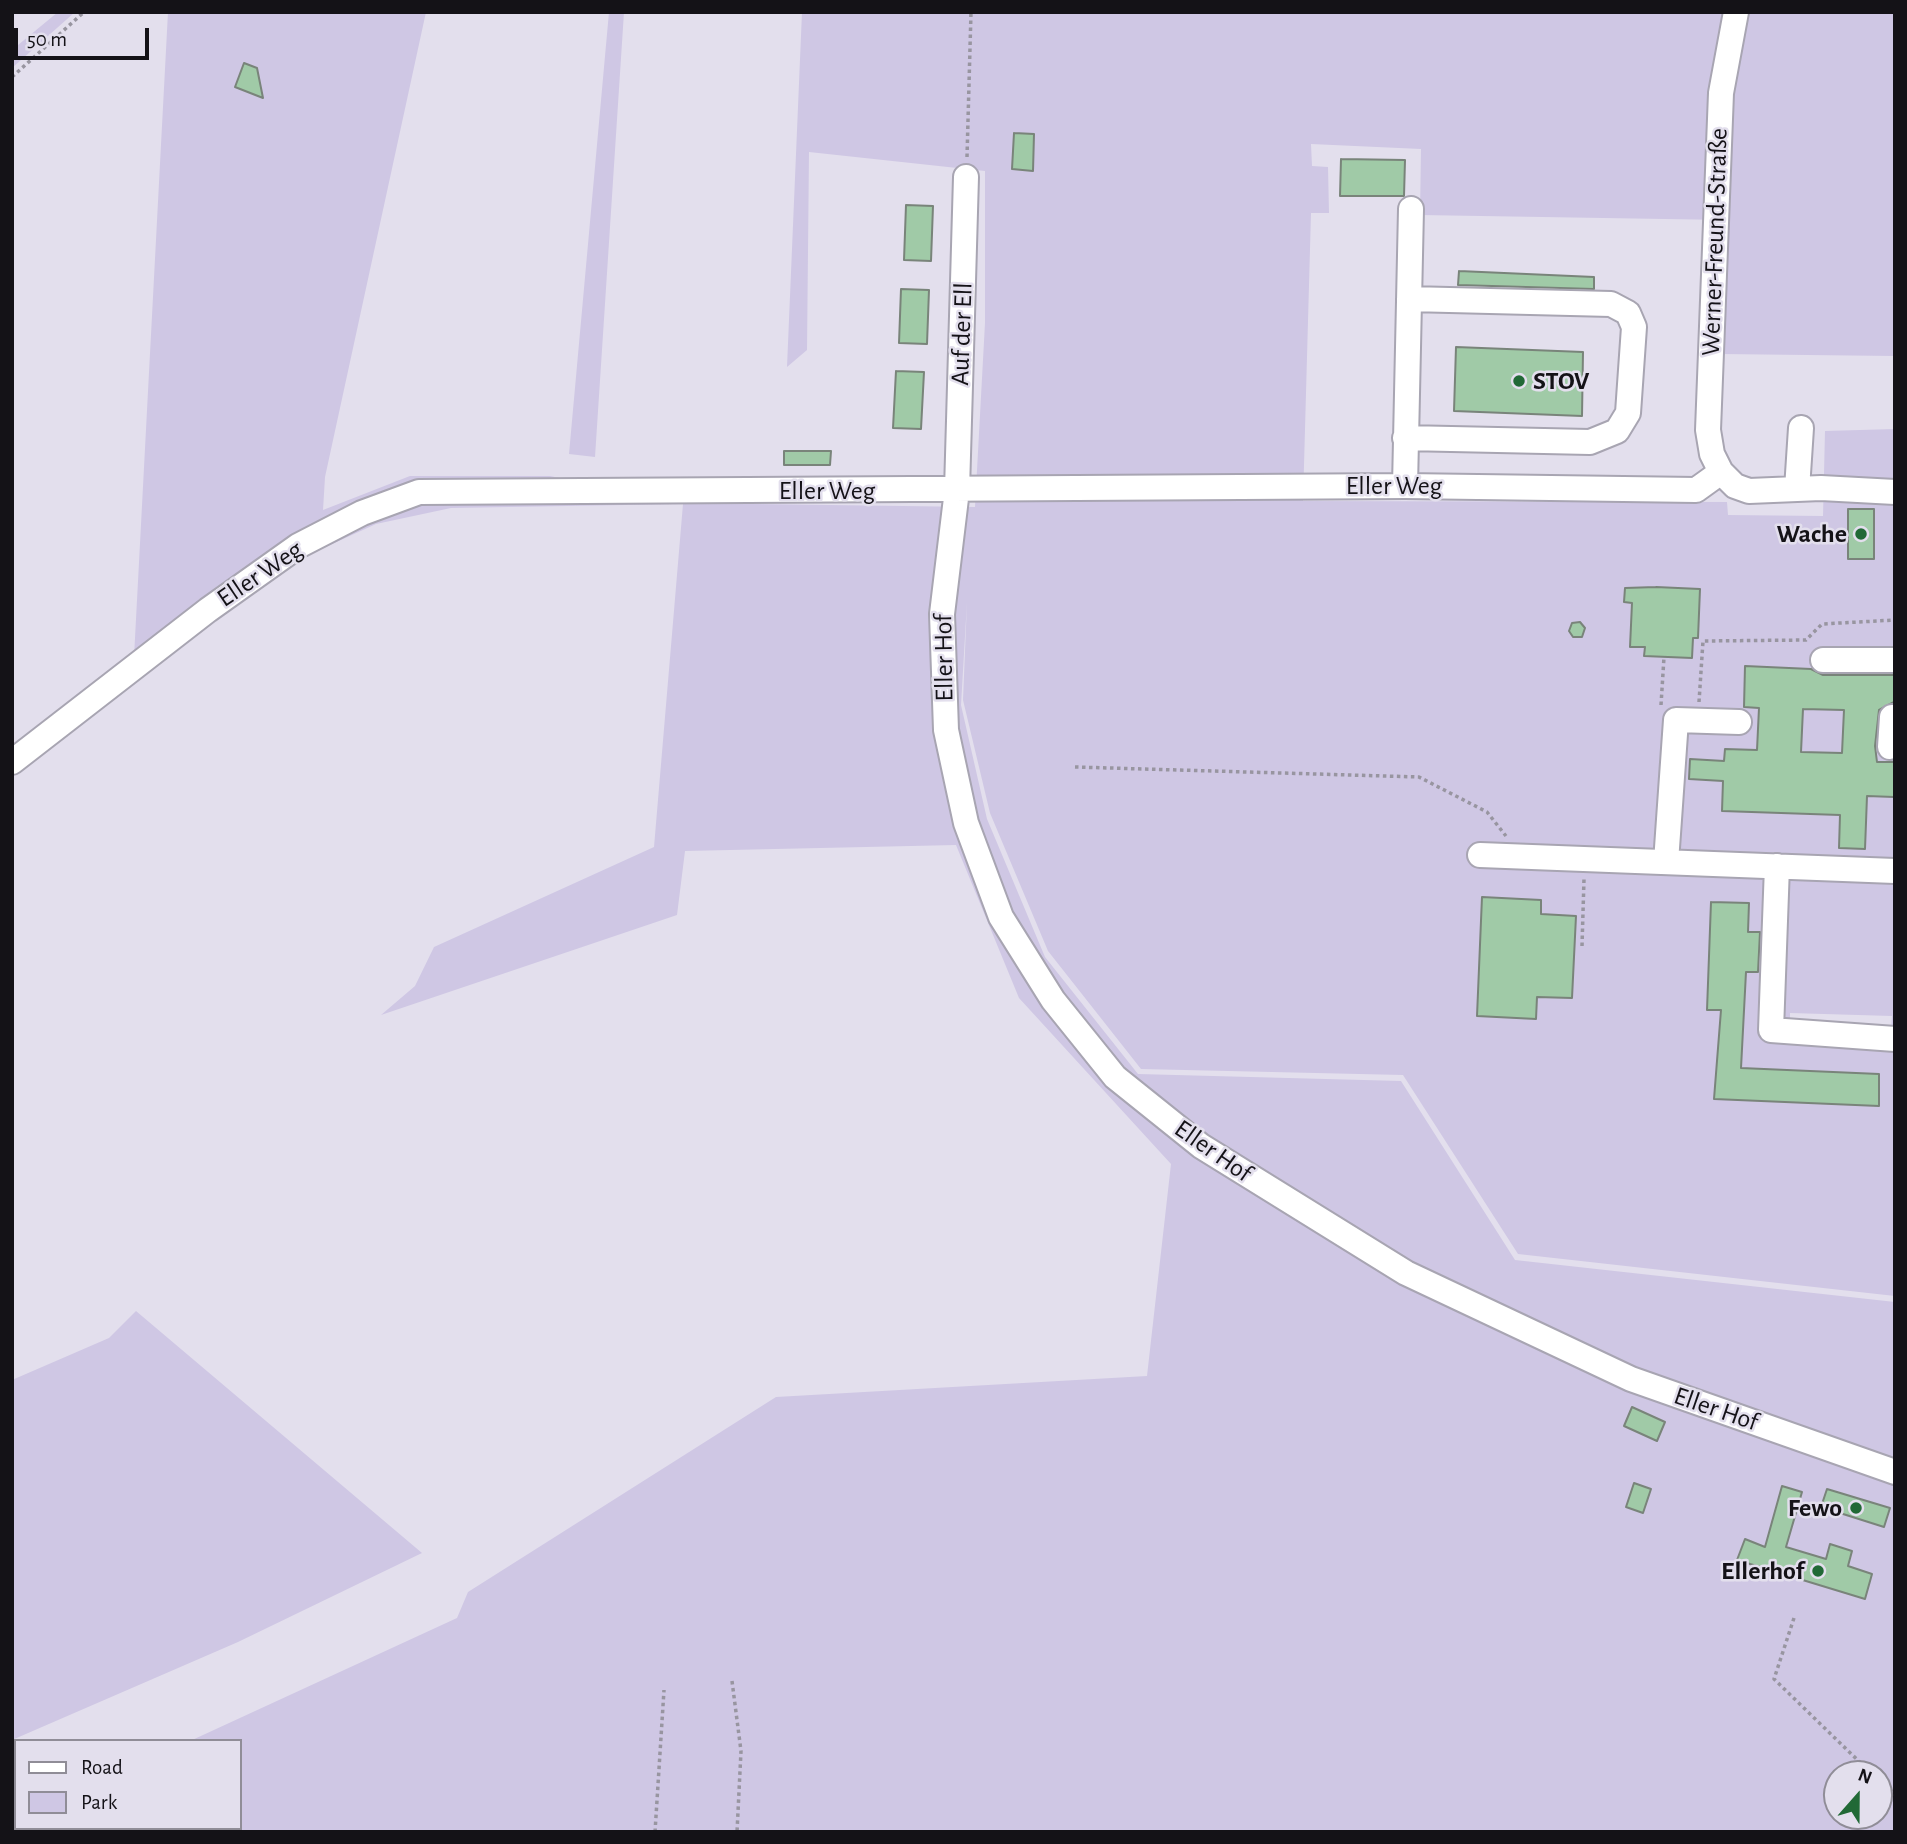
<!DOCTYPE html>
<html>
<head>
<meta charset="utf-8">
<style>
  body { margin:0 }
  #map { position:relative; width:1907px; height:1844px; overflow:hidden; background:#e3dfed; font-family:"Alegreya Sans",sans-serif }
  canvas { display:block }
  .frame { position:absolute; inset:0; border:14px solid #141217; pointer-events:none }
  .legend { position:absolute; left:14px; top:1739px; width:228px; height:91px; box-sizing:border-box; background:#e3dfed; border:2px solid #908d97; margin:0; padding:9px 12px; list-style:none; font-size:21px; color:#141217 }
  .legend li { display:flex; align-items:center; gap:14px; height:35px }
  .legend b { width:35px; border:2px solid #908d97 }
  .north { position:absolute; left:1823px; top:1760px; width:70px; height:70px; box-sizing:border-box; background:#e3dfed; border:2px solid #908d97; border-radius:50%; rotate:21deg; font-size:19px; font-weight:700; line-height:28px; text-align:center; color:#141217 }
  .north::after { content:''; display:block; margin:auto; width:24px; height:32px; background:#216936; clip-path:polygon(50% 0,100% 100%,50% 72%,0 100%) }
  .scale { position:absolute; left:14px; top:28px; width:135px; height:32px; box-sizing:border-box; border:4px solid #141217; border-top:0; padding-left:9px; font-size:21px; line-height:24px; white-space:nowrap; color:#141217; -webkit-text-stroke:5px #e3dfed; paint-order:stroke }
</style>
</head>
<body>
<div id="map">
<canvas width="1907" height="1844"></canvas>
<div class="frame"></div>
<ul class="legend">
<li><b style="height:9px;background:#fff"></b>Road</li>
<li><b style="height:19px;background:#cfc7e4"></b>Park</li>
</ul>
<div class="north">N</div>
<div class="scale">50 m</div>
</div>
<script>
const ctx = document.querySelector('canvas').getContext('2d');
ctx.lineJoin = 'round';
function paint(path, color) { ctx.fillStyle = color; ctx.fill(path, 'evenodd'); }
const toPath = rows => new Path2D(rows.map(r => 'M' + r).join(''));
function trace(path, color, width, dash) { ctx.strokeStyle = color; ctx.lineWidth = width; ctx.lineCap = dash ? 'butt' : 'round'; ctx.setLineDash(dash || []); ctx.stroke(path); }
function drawText(font, color, halo, rows, align = 'center') {
  ctx.font = font + ' "Alegreya Sans",sans-serif'; ctx.lineWidth = 5; ctx.setLineDash([]); ctx.textBaseline = 'middle'; ctx.strokeStyle = halo; ctx.fillStyle = color; for (const [text, x, y, turn = 0] of rows) {
    ctx.save(); ctx.translate(x, y); ctx.rotate((+turn || 0) * Math.PI / 180); ctx.textAlign = isNaN(turn) ? turn : align; if (halo) ctx.strokeText(text, 0, 0); ctx.fillText(text, 0, 0); ctx.restore();
  }
}
const green = toPath([
  [58,12,75,12,12,68,12,50],
  [168,12,426,12,325,477,323,510,410,476,550,476,683,503,975,507,985,323,985,171,809,152,807,350,787,367,802,12,1895,12,1895,356,1720,354,1726,220,1420,215,1421,149,1311,144,1312,166,1328,167,1329,213,1311,213,1303,501,1727,502,1728,515,1823,516,1825,431,1895,429,1895,1296,1518,1254,1403,1075,1141,1069,1048,951,990,813,963,700,967,602,961,705,987,819,1045,957,1138,1074,1401,1081,1515,1260,1895,1302,1895,1832,12,1832,12,1822,16,1821,16,1828,240,1828,240,1741,190,1741,457,1618,468,1592,776,1397,1147,1376,1171,1164,1019,998,956,845,685,851,677,915,381,1015,415,986,434,947,654,847,683,504,451,508,376,524,297,560,133,676],
  [1790,1013,1892,1016,1891,1031,1790,1020],
  [1837,1774,1879,1774,1879,1816,1837,1816],
  [609,12,624,12,595,457,569,454],
  [136,1311,422,1553,238,1642,12,1740,12,1380,109,1338]
]);
const building = toPath([
  [244,63,257,68,263,98,235,87,244,63],
  [1014,133,1034,134,1033,171,1012,169,1014,133],
  [1341,159,1405,160,1404,196,1340,196,1341,159],
  [906,205,933,206,931,261,904,260,906,205],
  [1459,271,1594,277,1594,289,1458,285,1459,271],
  [901,289,929,290,927,344,899,343,901,289],
  [1456,347,1583,352,1582,416,1454,411,1456,347],
  [896,371,924,372,921,429,893,428,896,371],
  [784,451,831,451,830,465,784,465,784,451],
  [1848,509,1874,509,1874,559,1848,559,1848,509],
  [1656,587,1700,589,1698,638,1693,638,1692,658,1644,656,1645,647,1630,647,1632,603,1624,602,1625,588,1656,587],
  [1580,622,1585,628,1582,637,1573,637,1569,631,1572,623,1580,622],
  [1745,666,1811,669,1823,675,1895,675,1894,702,1879,710,1875,746,1877,762,1895,762,1894,797,1867,796,1865,849,1839,848,1840,815,1722,811,1723,781,1689,779,1690,759,1724,761,1725,749,1757,750,1759,708,1744,707,1745,666],
  [1803,709,1844,710,1842,753,1801,752,1803,709],
  [1482,897,1541,900,1541,914,1576,916,1572,998,1537,997,1536,1019,1477,1016,1482,897],
  [1711,902,1749,903,1748,932,1760,932,1758,972,1746,972,1741,1068,1879,1074,1879,1106,1714,1099,1721,1010,1707,1010,1711,902],
  [1632,1407,1665,1422,1657,1441,1624,1426,1632,1407],
  [1634,1483,1651,1489,1643,1513,1626,1507,1634,1483],
  [1782,1486,1802,1492,1786,1547,1826,1559,1830,1544,1852,1551,1848,1566,1872,1574,1865,1599,1737,1560,1745,1539,1765,1547,1782,1486],
  [1827,1489,1890,1508,1884,1527,1821,1507,1827,1489]
]);
const path = toPath([
  [681,12,703,12],
  [12,77,84,12],
  [967,157,971,12],
  [1699,702,1703,641,1806,640,1822,624,1895,620],
  [1661,705,1664,657],
  [1075,767,1419,777,1487,812,1506,836],
  [1582,946,1584,879],
  [1794,1618,1774,1679,1872,1774],
  [732,1681,741,1751,737,1832],
  [1879,1780,1895,1794],
  [655,1832,664,1690]
]);
const minor = toPath([
  [1736,12,1721,93,1708,430,1712,454,1721,472,1735,486,1749,491,1821,488,1895,492],
  [966,177,957,490,942,614,946,730,966,823,1001,917,1053,1000,1115,1077,1201,1146,1406,1273,1631,1379,1895,1472],
  [1405,438,1590,442,1617,431,1628,413,1634,327,1628,313,1611,304,1409,299],
  [1405,486,1411,209],
  [1797,489,1801,428],
  [1823,660,1895,660],
  [1890,747,1892,717,1895,717],
  [12,762,208,610,298,546,362,513,419,492,1405,486,1696,490,1721,472],
  [1480,855,1895,871],
  [1666,862,1676,720,1739,722],
  [1777,866,1771,1030,1895,1039]
]);
const markers = [
  [1519,381,7,"#216936"],
  [1861,534,7,"#216936"],
  [1856,1508,7,"#216936"],
  [1818,1571,7,"#216936"]
];
const streetNames = [
  ["Werner-Freund-Straße",1715,242,-88],
  ["Auf der Ell",962,334,-88],
  ["Eller Weg",1394,486],
  ["Eller Weg",827,491],
  ["Eller Weg",260,574,-34],
  ["Eller Hof",944,658,-91],
  ["Eller Hof",1213,1151,35],
  ["Eller Hof",1716,1409,19]
];
const poiNames = [
  ["STOV",1533,381,"left"],
  ["Wache",1847,534],
  ["Fewo",1842,1508],
  ["Ellerhof",1804,1571]
];
paint(green, '#cfc7e4');
paint(building, '#a0caa7');
trace(building, '#79847a', 2);
trace(minor, '#a8a5b2', 28);
trace(path, '#9895a0', 3.5, [3.5, 3.5]);
trace(minor, '#fff', 24);
for (const [x, y, r, color] of markers) { const dot = new Path2D(); dot.arc(x, y, r, 0, 2 * Math.PI); ctx.fillStyle = color; ctx.fill(dot); trace(dot, '#e3dfed', 2.5); }
drawText('26px', '#141217', '#e3dfed', streetNames);
drawText('bold 26px', '#141217', '#e3dfed', poiNames, 'right');
</script>
</body>
</html>
